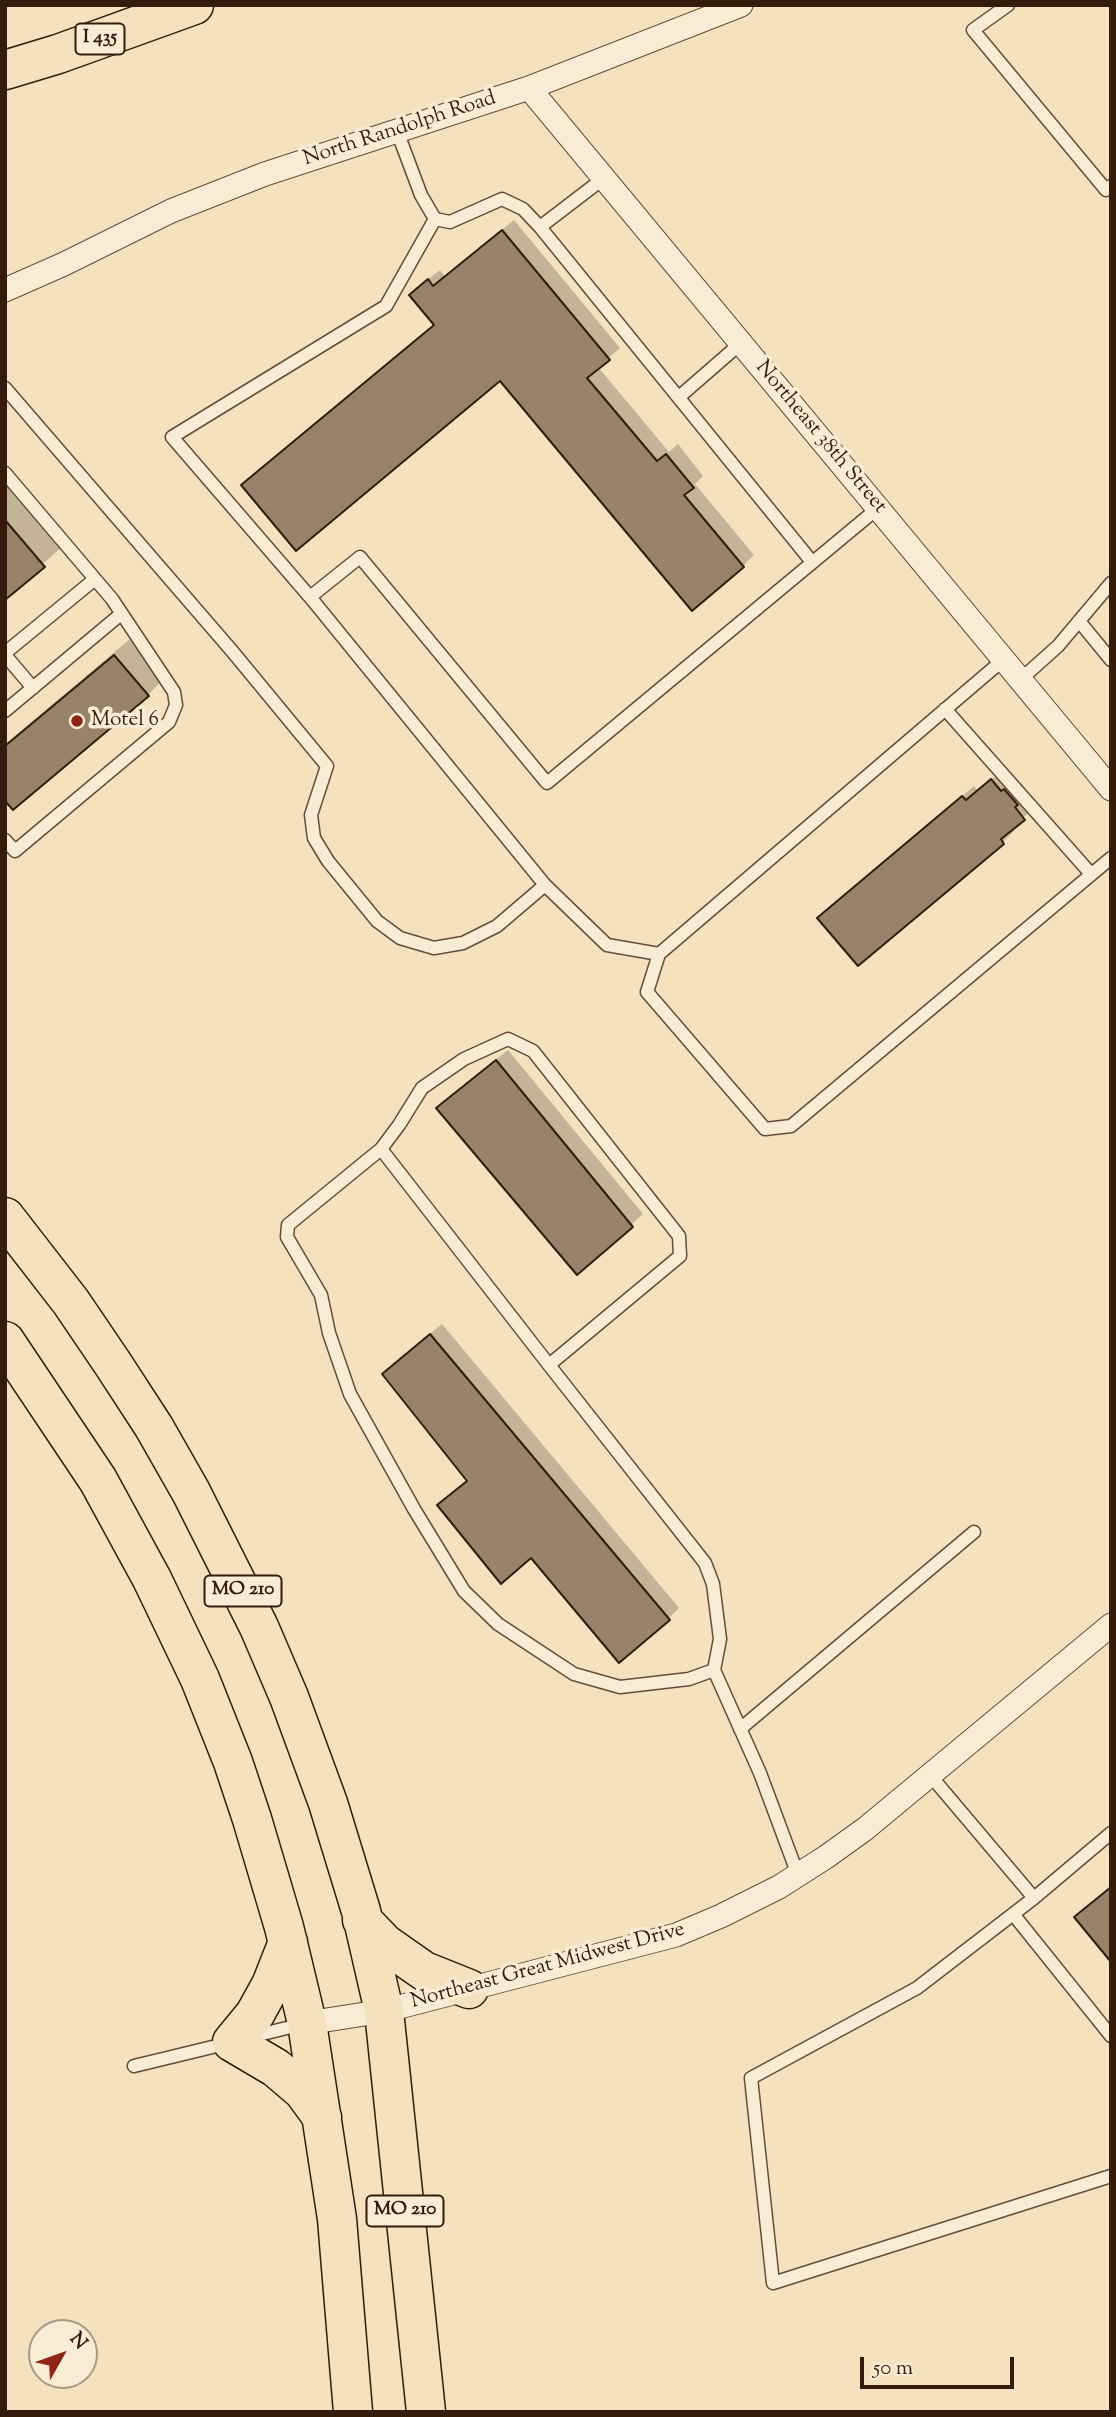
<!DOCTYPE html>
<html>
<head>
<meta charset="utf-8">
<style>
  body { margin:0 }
  #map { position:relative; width:1116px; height:2417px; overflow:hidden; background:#f4e1be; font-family:"Sorts Mill Goudy",serif }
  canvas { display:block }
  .frame { position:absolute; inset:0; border:7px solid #351b0c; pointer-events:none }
  .north { position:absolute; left:28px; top:2319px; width:70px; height:70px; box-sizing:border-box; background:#f8ecd5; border:2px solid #aa9885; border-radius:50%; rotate:50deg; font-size:19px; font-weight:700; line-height:28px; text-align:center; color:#351b0c }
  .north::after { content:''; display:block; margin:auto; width:24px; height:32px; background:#8f2418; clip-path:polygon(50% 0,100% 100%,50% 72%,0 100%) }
  .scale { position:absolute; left:860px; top:2357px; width:154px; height:32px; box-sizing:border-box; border:4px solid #351b0c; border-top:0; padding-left:9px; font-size:21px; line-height:24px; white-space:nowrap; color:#351b0c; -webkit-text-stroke:5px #f8ecd5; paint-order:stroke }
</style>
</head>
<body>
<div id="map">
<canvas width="1116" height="2417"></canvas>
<div class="frame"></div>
<div class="north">N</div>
<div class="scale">50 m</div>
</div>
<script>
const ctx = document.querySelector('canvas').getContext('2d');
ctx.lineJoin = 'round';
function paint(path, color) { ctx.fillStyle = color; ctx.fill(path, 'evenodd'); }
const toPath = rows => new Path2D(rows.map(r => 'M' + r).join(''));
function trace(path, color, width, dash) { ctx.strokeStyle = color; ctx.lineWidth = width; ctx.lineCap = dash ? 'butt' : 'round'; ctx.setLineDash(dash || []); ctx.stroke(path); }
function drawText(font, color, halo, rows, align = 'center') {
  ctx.font = font + ' "Sorts Mill Goudy",serif'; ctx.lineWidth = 7; ctx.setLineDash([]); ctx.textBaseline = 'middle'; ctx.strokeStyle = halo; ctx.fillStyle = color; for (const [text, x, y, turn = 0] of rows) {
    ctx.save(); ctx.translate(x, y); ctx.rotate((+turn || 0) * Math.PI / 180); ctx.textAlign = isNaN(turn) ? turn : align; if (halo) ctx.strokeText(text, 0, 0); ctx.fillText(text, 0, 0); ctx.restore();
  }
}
const shadow = toPath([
  [514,220,620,348,598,367,669,452,678,444,703,476,695,484,754,555,743,566,501,378,243,485,436,324,422,284,440,270,445,277],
  [5,473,65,544,5,598],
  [136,634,169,673,148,695,5,798,5,744],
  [1003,770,1013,781,1016,779,1028,792,1025,795,1035,807,1012,828,1014,831,1003,842,858,964,831,907,974,786,978,791],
  [508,1050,643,1214,577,1273,450,1097],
  [442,1324,679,1608,668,1619,532,1555,450,1494,468,1480,395,1363]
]);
const building = toPath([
  [502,230,610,360,587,378,657,461,666,454,694,488,684,495,744,567,692,611,500,381,296,551,241,485,434,325,409,295,428,279,433,286,502,230],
  [5,520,45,567,5,600,5,520],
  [114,655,149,696,13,810,5,801,5,746,114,655],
  [991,779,1001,791,1004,789,1018,805,1015,807,1025,820,1001,839,1004,844,858,966,817,918,962,796,966,800,991,779],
  [496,1060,633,1227,577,1275,436,1108,496,1060],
  [430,1334,670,1620,619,1663,531,1558,501,1584,437,1505,467,1481,382,1374,430,1334],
  [1111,1887,1111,1962,1074,1917,1111,1887]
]);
const service = toPath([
  [1008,5,973,30,1106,190,1111,186],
  [397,131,421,195,435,219,450,222,502,199,523,209,540,227,812,562],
  [435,219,386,306,172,437,310,597,360,557,547,783,878,508],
  [540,227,604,178],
  [5,388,232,651,327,766,311,815,314,838,328,861,377,921,400,938,434,948,463,943,497,926,545,885,310,597],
  [679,397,741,343],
  [5,473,112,599,174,692,176,705,169,722,15,851,5,840],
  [1079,621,1111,660],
  [5,653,95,579],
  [5,655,33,688],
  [1003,660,659,954,647,992,765,1129,791,1126,1111,858],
  [1020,680,1058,646,1111,583],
  [945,709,1091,874],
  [5,711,121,614],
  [545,885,607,945,659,954],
  [381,1149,288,1225,287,1237,321,1295,329,1333,350,1394,414,1509,464,1591,498,1624,574,1674,620,1687,689,1679,714,1670],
  [549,1365,680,1256,679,1236,533,1051,508,1039,464,1059,422,1088,399,1125,381,1149,549,1365,705,1563,713,1584,720,1639,714,1670,760,1773,798,1875],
  [740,1729,974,1532],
  [930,1775,1034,1898],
  [1111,1833,1034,1898,917,1988,751,2078,773,2283,1111,2176],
  [1013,1914,1111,2036],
  [250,2037,303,2024],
  [134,2066,229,2043]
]);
const minor = toPath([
  [529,88,1111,789],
  [5,290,64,264,171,211,265,174,529,88,741,5],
  [307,2023,384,2011,676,1935,721,1916,779,1887,826,1857,865,1829,1111,1625]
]);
const trunk = toPath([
  [5,1217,71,1302,113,1364,154,1427,191,1492,259,1627,289,1697,328,1803,361,1911,384,2011,426,2412],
  [5,1341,98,1480,152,1579,200,1679,233,1762,252,1819,284,1927,307,2023,337,2219,353,2412],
  [362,1920,384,1943,424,1971,469,1989],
  [288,1942,271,1985,255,2014,232,2042,276,2068,303,2091,322,2117]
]);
const motorway = toPath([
  [5,70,58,54,194,5]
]);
const markers = [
  [77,721,7,"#8f2418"]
];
const shields = [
  [100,39,49],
  [243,1591,77],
  [405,2211,77]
];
const shieldNames = [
  ["I 435",100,39],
  ["MO 210",243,1591],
  ["MO 210",405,2211]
];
const streetNames = [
  ["North Randolph Road",400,130,-18],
  ["Northeast 38th Street",820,438,50],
  ["Northeast Great Midwest Drive",548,1967,-15]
];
const poiNames = [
  ["Motel 6",91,721]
];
paint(shadow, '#0003');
paint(building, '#988269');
trace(building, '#351b0c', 2);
trace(service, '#654c38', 15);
trace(minor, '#654c38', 25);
trace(trunk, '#351b0c', 41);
trace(motorway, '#351b0c', 41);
trace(service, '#f8ecd5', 12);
trace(minor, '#f8ecd5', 23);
trace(trunk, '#f4e1be', 38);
trace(motorway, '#f4e1be', 38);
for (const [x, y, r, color] of markers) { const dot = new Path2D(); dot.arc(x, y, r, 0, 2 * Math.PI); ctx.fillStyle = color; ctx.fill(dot); trace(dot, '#f8ecd5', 2.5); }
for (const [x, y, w] of shields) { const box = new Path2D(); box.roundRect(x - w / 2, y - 15.5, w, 31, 5); ctx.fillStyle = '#f8ecd5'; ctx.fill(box); trace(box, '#351b0c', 2); }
drawText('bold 19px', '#351b0c', null, shieldNames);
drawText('21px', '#351b0c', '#f8ecd5', streetNames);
drawText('21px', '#351b0c', '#f8ecd5', poiNames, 'left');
</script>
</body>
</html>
